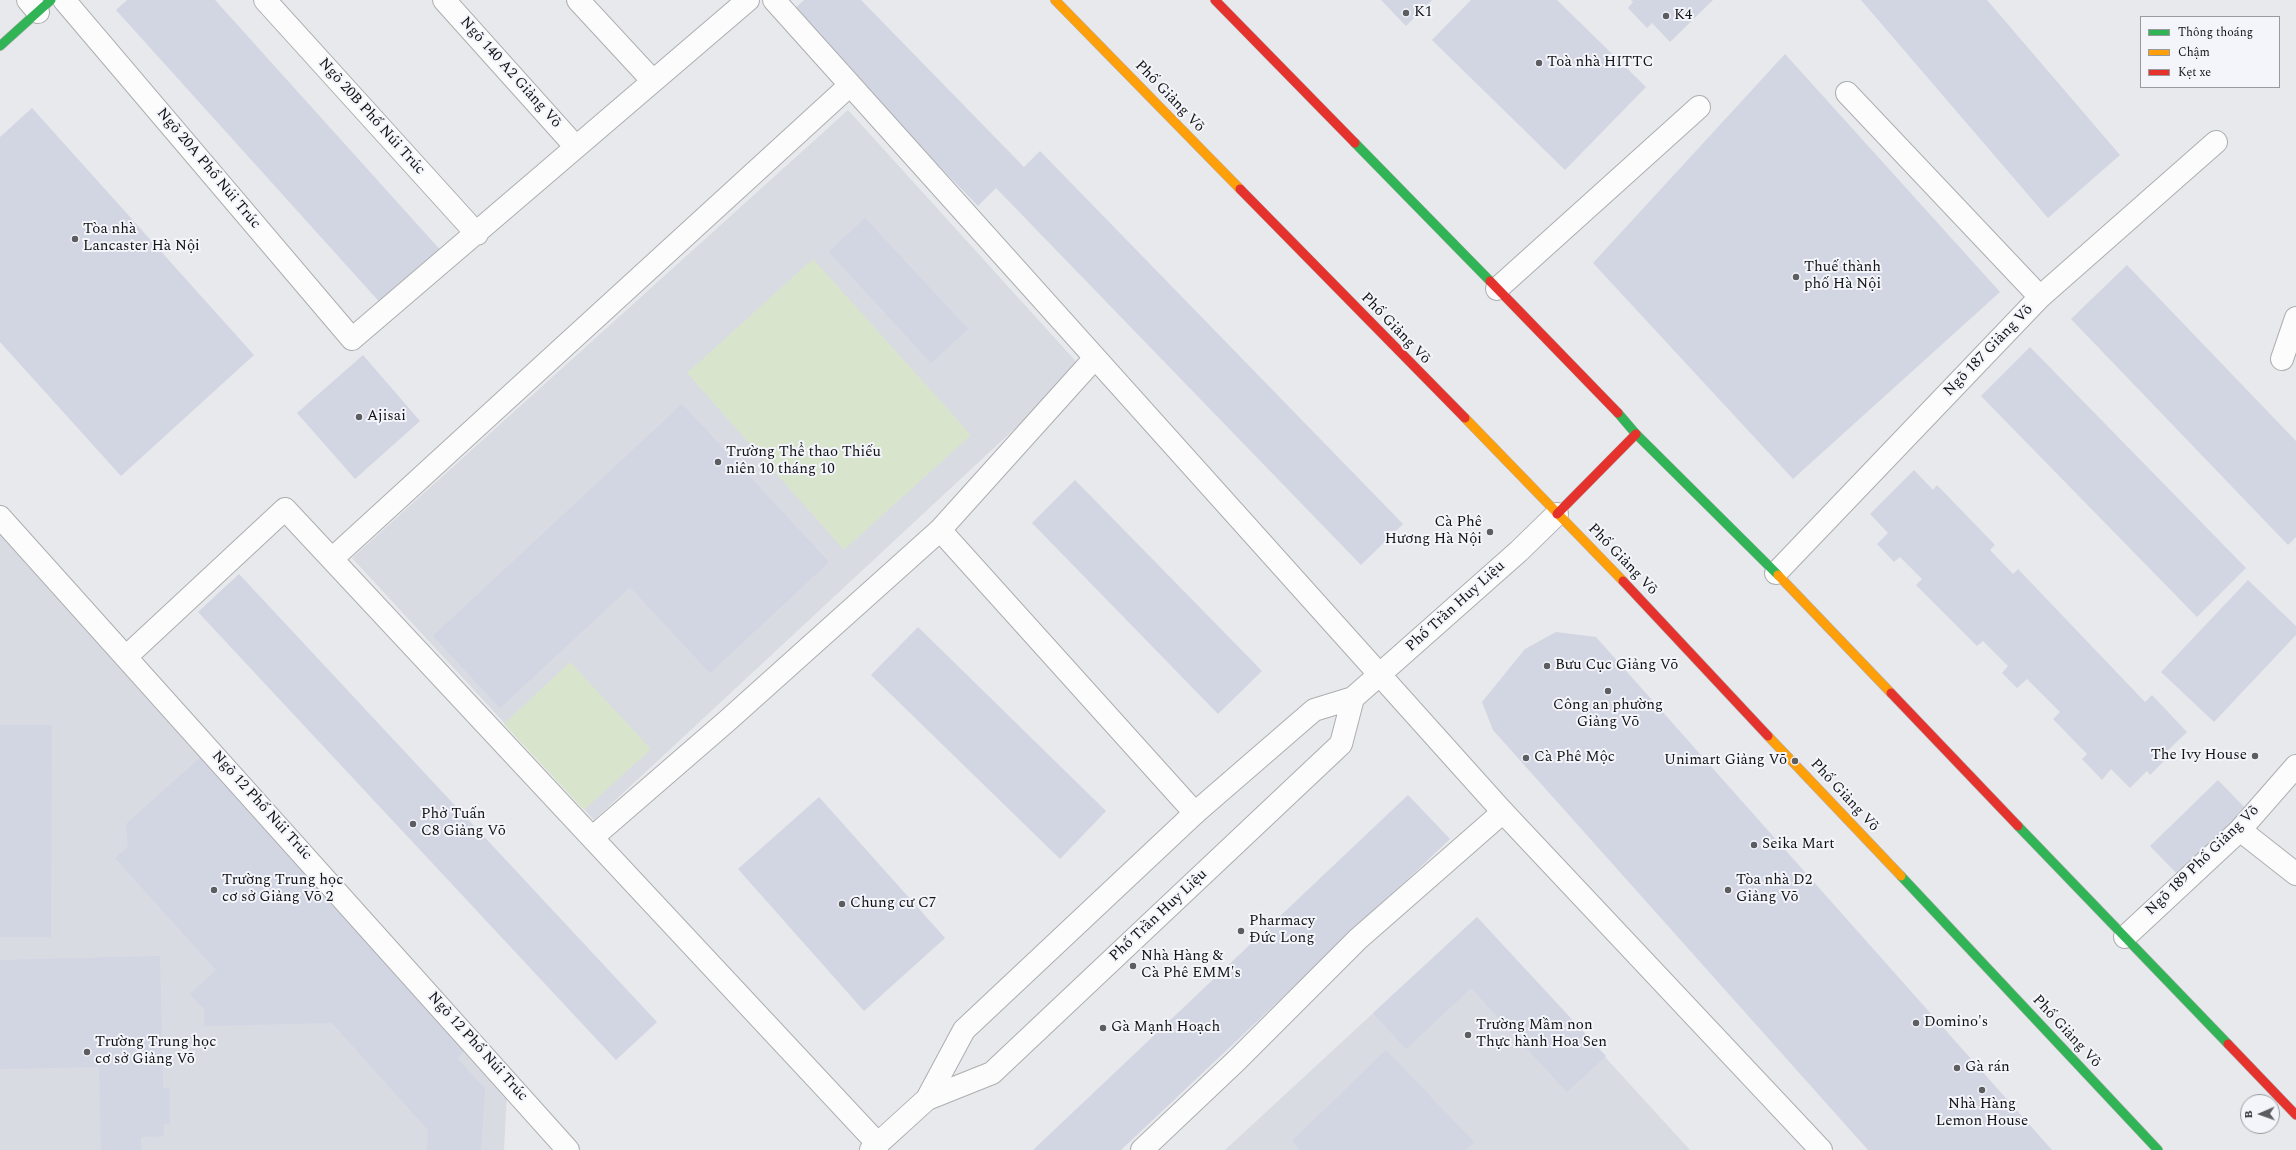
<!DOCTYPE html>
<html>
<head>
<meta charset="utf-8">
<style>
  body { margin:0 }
  #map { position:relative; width:2296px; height:1150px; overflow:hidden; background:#e8e9ec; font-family:Spectral,serif }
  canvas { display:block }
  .legend { position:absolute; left:2140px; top:16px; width:140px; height:72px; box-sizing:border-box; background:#f3f5fb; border:1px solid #999a9f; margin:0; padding:5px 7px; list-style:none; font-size:12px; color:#111214 }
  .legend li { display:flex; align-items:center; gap:8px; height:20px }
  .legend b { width:20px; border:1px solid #999a9f }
  .north { position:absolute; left:2240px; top:1094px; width:40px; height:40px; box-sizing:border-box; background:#f3f5fb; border:1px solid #999a9f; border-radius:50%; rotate:268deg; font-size:11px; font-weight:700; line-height:16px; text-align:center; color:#111214 }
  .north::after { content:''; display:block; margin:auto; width:14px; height:18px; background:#5c5d60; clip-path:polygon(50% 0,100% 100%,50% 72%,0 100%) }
</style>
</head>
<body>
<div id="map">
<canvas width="2296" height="1150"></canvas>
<ul class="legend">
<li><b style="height:5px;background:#30b455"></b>Thông thoáng</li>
<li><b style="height:5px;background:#ff9f0a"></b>Chậm</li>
<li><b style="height:5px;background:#e5322d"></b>Kẹt xe</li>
</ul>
<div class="north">B</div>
</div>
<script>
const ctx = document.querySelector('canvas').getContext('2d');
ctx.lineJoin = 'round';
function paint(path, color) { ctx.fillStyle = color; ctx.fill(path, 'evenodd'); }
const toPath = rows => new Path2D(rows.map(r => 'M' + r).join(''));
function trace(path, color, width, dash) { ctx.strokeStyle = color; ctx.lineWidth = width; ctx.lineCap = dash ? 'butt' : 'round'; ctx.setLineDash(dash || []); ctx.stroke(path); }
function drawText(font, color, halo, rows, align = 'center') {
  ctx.font = font + ' Spectral,serif'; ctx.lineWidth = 4; ctx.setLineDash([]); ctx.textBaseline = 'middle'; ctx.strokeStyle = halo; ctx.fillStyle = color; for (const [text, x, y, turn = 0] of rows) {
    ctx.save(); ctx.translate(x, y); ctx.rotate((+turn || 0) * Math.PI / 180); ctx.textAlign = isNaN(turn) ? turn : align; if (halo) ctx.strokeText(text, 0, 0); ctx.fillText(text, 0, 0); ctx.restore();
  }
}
const built = toPath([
  [848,110,1081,367,594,820,352,558],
  [0,532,508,1075,504,1150,0,1150],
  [1477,917,1690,1150,1225,1150]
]);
const green = toPath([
  [813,259,971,435,844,550,687,373],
  [570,662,651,749,584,810,504,724]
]);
const building = toPath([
  [127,0,215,0,443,253,384,307,116,10],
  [804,0,861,0,1024,167,1040,151,1403,524,1361,565,996,188,978,206,790,13],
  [1381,0,1432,0,1406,26],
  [1471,0,1557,0,1646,87,1565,170,1432,40],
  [1631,0,1713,0,1670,42,1652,23,1647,28,1628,8,1633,2],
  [1861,0,1987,0,2120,155,2048,218],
  [1785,54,2000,292,1793,479,1593,263],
  [32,108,254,355,121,476,0,342,0,137],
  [865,218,968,329,931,363,829,252],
  [2127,265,2296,441,2296,537,2288,545,2071,319],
  [2030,347,2246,568,2197,617,1981,396],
  [363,355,420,421,355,479,297,413],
  [682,404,829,562,710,673,630,587,500,708,433,636],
  [1914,470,1933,490,1937,485,1995,545,1990,550,2013,574,2018,569,2145,702,2152,695,2187,732,2165,753,2168,757,2150,775,2147,771,2130,788,2111,769,2102,780,2082,759,2087,754,2053,719,2060,712,2027,679,2017,688,2002,673,2008,666,1983,641,1977,646,1916,585,1922,579,1900,557,1894,562,1877,544,1888,533,1870,514],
  [1075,480,1262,671,1218,714,1032,523],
  [239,574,657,1022,616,1060,198,612],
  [2248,580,2296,626,2296,635,2214,722,2161,672],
  [918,627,1106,811,1060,859,871,675],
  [1556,632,1596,637,2052,1150,1868,1150,1493,730,1482,702,1525,649],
  [0,725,52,725,51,937,0,937],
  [203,755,469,1047,457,1058,485,1089,481,1150,427,1150,428,1130,332,1023,204,1026,204,1009,190,994,216,970,115,858,128,847,126,824],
  [2218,780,2248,811,2180,877,2150,846],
  [1408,795,1450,839,1121,1150,1033,1150],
  [819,797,945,938,864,1011,738,869],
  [1477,917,1606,1056,1567,1092,1471,988,1406,1049,1373,1013],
  [160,956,163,1088,170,1088,170,1124,164,1124,164,1136,141,1137,141,1150,101,1150,99,1067,0,1069,0,960],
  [1386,1050,1474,1142,1465,1150,1300,1150,1292,1141]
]);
const lane = toPath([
  [28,0,38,12],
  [64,0,352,339,748,0],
  [265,0,477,234],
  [444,0,575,146],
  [578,0,652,80],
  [1847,93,2040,297],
  [1497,289,1699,107],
  [2282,359,2296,318],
  [0,517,568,1150],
  [940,530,1195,813],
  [333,558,849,86],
  [1776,573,2040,297,2216,142],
  [127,656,285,509,878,1144],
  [2240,830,2296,874],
  [593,837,727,721,940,530,1094,359],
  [2125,937,2240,830,2296,766],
  [1142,1150,1236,1061,1358,939,1503,812]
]);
const street = toPath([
  [774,0,1503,812,1821,1150],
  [927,1099,992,1073,1341,744,1353,698],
  [871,1150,927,1099,964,1030,1195,813,1314,710,1353,698,1519,551,1557,514]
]);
const fast = toPath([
  [0,46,51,0],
  [1355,143,1490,281],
  [1618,413,1636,434,1778,575],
  [2018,826,2228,1044],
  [1901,876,2158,1150]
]);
const slow = toPath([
  [1055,0,1240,189],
  [1465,418,1623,581],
  [1778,575,1891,693],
  [1768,736,1901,876]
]);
const jam = toPath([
  [1215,0,1355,143],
  [1240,189,1465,418],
  [1490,281,1618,413],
  [1557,514,1636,434],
  [1623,581,1768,736],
  [1891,693,2018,826],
  [2228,1044,2296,1115]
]);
const markers = [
  [1406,13,4,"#5c5d60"],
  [1666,16,4,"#5c5d60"],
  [1539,63,4,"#5c5d60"],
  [75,239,4,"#5c5d60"],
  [1796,277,4,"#5c5d60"],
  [359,417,4,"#5c5d60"],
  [718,462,4,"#5c5d60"],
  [1490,532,4,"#5c5d60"],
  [1547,666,4,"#5c5d60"],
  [1608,691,4,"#5c5d60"],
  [2255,756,4,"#5c5d60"],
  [1526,758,4,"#5c5d60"],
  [1795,761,4,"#5c5d60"],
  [413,824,4,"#5c5d60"],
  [1754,845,4,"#5c5d60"],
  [214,890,4,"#5c5d60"],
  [1728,890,4,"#5c5d60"],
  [842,904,4,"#5c5d60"],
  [1241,931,4,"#5c5d60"],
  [1133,966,4,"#5c5d60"],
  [1916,1023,4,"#5c5d60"],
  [1103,1028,4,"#5c5d60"],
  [1468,1035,4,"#5c5d60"],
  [87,1052,4,"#5c5d60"],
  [1957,1068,4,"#5c5d60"],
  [1982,1090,4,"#5c5d60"]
];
const poiNames = [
  ["K1",1414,13],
  ["K4",1674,16],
  ["Toà nhà HITTC",1547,63],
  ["Tòa nhà",83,230],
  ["Lancaster Hà Nội",83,247],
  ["Thuế thành",1804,268],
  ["phố Hà Nội",1804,285],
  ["Ajisai",367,417],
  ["Trường Thể thao Thiếu",726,453],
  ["niên 10 tháng 10",726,470],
  ["Cà Phê",1482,523,"right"],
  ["Hương Hà Nội",1482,540,"right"],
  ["Bưu Cục Giảng Võ",1555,666],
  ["Công an phường",1608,706,"center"],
  ["Giảng Võ",1608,723,"center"],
  ["The Ivy House",2247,756,"right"],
  ["Cà Phê Mộc",1534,758],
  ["Unimart Giảng Võ",1787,761,"right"],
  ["Phở Tuấn",421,815],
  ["C8 Giảng Võ",421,832],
  ["Seika Mart",1762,845],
  ["Trường Trung học",222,881],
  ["cơ sở Giảng Võ 2",222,898],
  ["Tòa nhà D2",1736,881],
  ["Giảng Võ",1736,898],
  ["Chung cư C7",850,904],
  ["Pharmacy",1249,922],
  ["Đức Long",1249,939],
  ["Nhà Hàng &",1141,957],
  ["Cà Phê EMM's",1141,974],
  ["Domino's",1924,1023],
  ["Trường Mầm non",1476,1026],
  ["Thực hành Hoa Sen",1476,1043],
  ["Gà Mạnh Hoạch",1111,1028],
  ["Trường Trung học",95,1043],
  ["cơ sở Giảng Võ",95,1060],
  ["Gà rán",1965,1068],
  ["Nhà Hàng",1982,1105,"center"],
  ["Lemon House",1982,1122,"center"]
];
const streetNames = [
  ["Ngõ 140 A2 Giảng Võ",510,73,48],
  ["Phố Giảng Võ",1169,97,46],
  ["Ngõ 20B Phố Núi Trúc",371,117,48],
  ["Ngõ 20A Phố Núi Trúc",208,169,50],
  ["Phố Giảng Võ",1395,329,46],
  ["Ngõ 187 Giảng Võ",1989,351,-46],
  ["Phố Giảng Võ",1622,560,46],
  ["Phố Trần Huy Liệu",1456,607,-42],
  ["Phố Giảng Võ",1844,796,47],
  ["Ngõ 12 Phố Núi Trúc",261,806,48],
  ["Ngõ 189 Phố Giảng Võ",2203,861,-44],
  ["Phố Trần Huy Liệu",1159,916,-43],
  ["Phố Giảng Võ",2066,1032,47],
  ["Ngõ 12 Phố Núi Trúc",477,1047,48]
];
paint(built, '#d9dbe3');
paint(green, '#d9e4cd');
paint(building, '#d2d5e2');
trace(lane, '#adaeb0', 24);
trace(street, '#adaeb0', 24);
trace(fast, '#adaeb0', 10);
trace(slow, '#adaeb0', 10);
trace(jam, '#adaeb0', 10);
trace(lane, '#fcfcfc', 22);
trace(street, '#fcfcfc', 22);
trace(fast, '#30b455', 9);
trace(slow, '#ff9f0a', 9);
trace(jam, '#e5322d', 9);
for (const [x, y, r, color] of markers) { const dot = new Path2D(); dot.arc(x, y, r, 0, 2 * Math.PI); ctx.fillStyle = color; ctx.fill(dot); trace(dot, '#f3f5fb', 1.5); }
drawText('15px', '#111214', '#f3f5fb', poiNames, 'left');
drawText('15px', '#111214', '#f3f5fb', streetNames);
</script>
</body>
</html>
